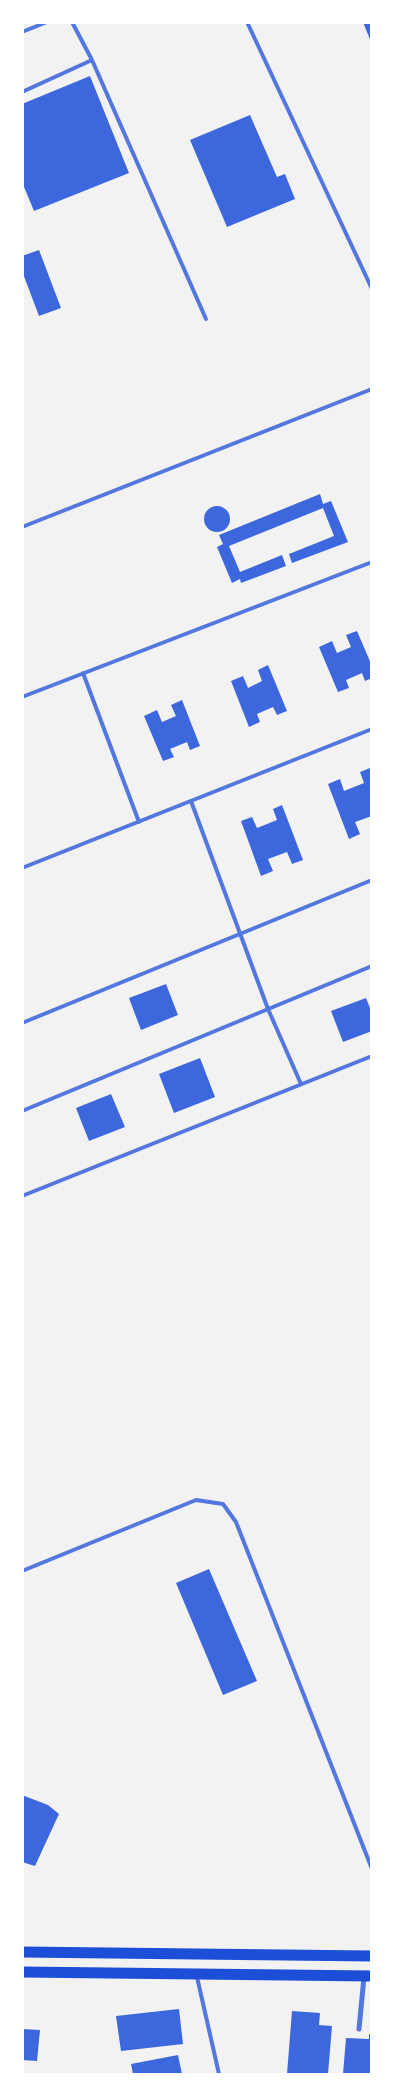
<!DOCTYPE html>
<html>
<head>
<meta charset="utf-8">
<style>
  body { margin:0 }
  #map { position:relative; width:394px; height:2097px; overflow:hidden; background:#f2f2f2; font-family:"PT Sans",sans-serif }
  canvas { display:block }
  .frame { position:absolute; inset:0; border:24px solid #fff; pointer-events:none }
</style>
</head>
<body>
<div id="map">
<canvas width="394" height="2097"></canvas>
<div class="frame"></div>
</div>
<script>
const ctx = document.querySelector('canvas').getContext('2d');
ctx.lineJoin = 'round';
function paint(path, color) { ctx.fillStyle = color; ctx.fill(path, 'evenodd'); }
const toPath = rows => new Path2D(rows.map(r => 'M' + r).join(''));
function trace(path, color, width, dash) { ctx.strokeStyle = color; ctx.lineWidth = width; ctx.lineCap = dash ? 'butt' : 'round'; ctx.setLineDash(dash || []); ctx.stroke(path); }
const building = toPath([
  [363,22,372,22,372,42,371,42],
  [90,76,129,173,34,211,22,182,22,104],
  [250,115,277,177,285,174,295,199,227,227,190,140],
  [39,250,61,308,39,316,22,271,22,256],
  [320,494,323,504,331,501,348,542,292,563,289,554,334,536,323,508,229,546,240,572,282,555,286,566,241,583,240,579,232,583,217,547,223,544,219,535],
  '204 519a13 13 0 1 1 26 0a13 13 0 1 1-26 0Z',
  [357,631,372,666,372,678,365,681,362,673,346,680,349,688,338,692,319,647,332,641,337,653,351,647,346,635],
  [268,665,287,711,277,715,273,707,257,714,260,722,249,727,231,681,243,676,248,688,262,681,258,670],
  [182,700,200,746,190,750,187,742,170,749,174,757,163,761,144,716,157,710,162,722,176,716,171,705],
  [370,768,372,773,372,816,355,822,360,834,349,839,328,784,340,779,344,791,364,783,360,772],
  [282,805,303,860,292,864,287,852,268,859,273,871,261,876,241,821,252,817,257,828,277,820,273,809],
  [166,984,178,1015,141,1030,129,998],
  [366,998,372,1013,372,1031,343,1042,331,1011],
  [200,1058,215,1097,174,1113,159,1074],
  [111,1094,125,1127,89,1141,76,1108],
  [209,1569,257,1681,223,1695,176,1583],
  [22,1795,48,1805,59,1814,35,1866,22,1862],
  [179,2009,183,2044,121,2051,116,2016],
  [292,2011,320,2013,319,2025,332,2026,328,2074,287,2074],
  [22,2029,40,2030,37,2061,22,2060],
  [369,2034,372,2034,372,2074,343,2074,346,2038,369,2039],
  [178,2055,182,2074,133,2074,131,2064]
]);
const service = toPath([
  [247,22,372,289],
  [22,32,47,22],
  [92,60,206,319],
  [22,92,92,60,72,22],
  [22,527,372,389],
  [83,673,139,822],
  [22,697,372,562],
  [191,801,268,1009,301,1084],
  [22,868,372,729],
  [22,1023,372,880],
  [22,1111,372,966],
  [22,1196,372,1056],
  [22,1571,196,1500,223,1504,236,1522,372,1869],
  [197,1977,219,2074]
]);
const minor = toPath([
  [359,2029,364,1977]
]);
const primary = toPath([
  [22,1952,372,1956],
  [22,1972,372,1976]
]);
paint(building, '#3d67dc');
trace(service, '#5277de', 4);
trace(minor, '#5277de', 5);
trace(primary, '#1d4ed8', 11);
</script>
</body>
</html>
